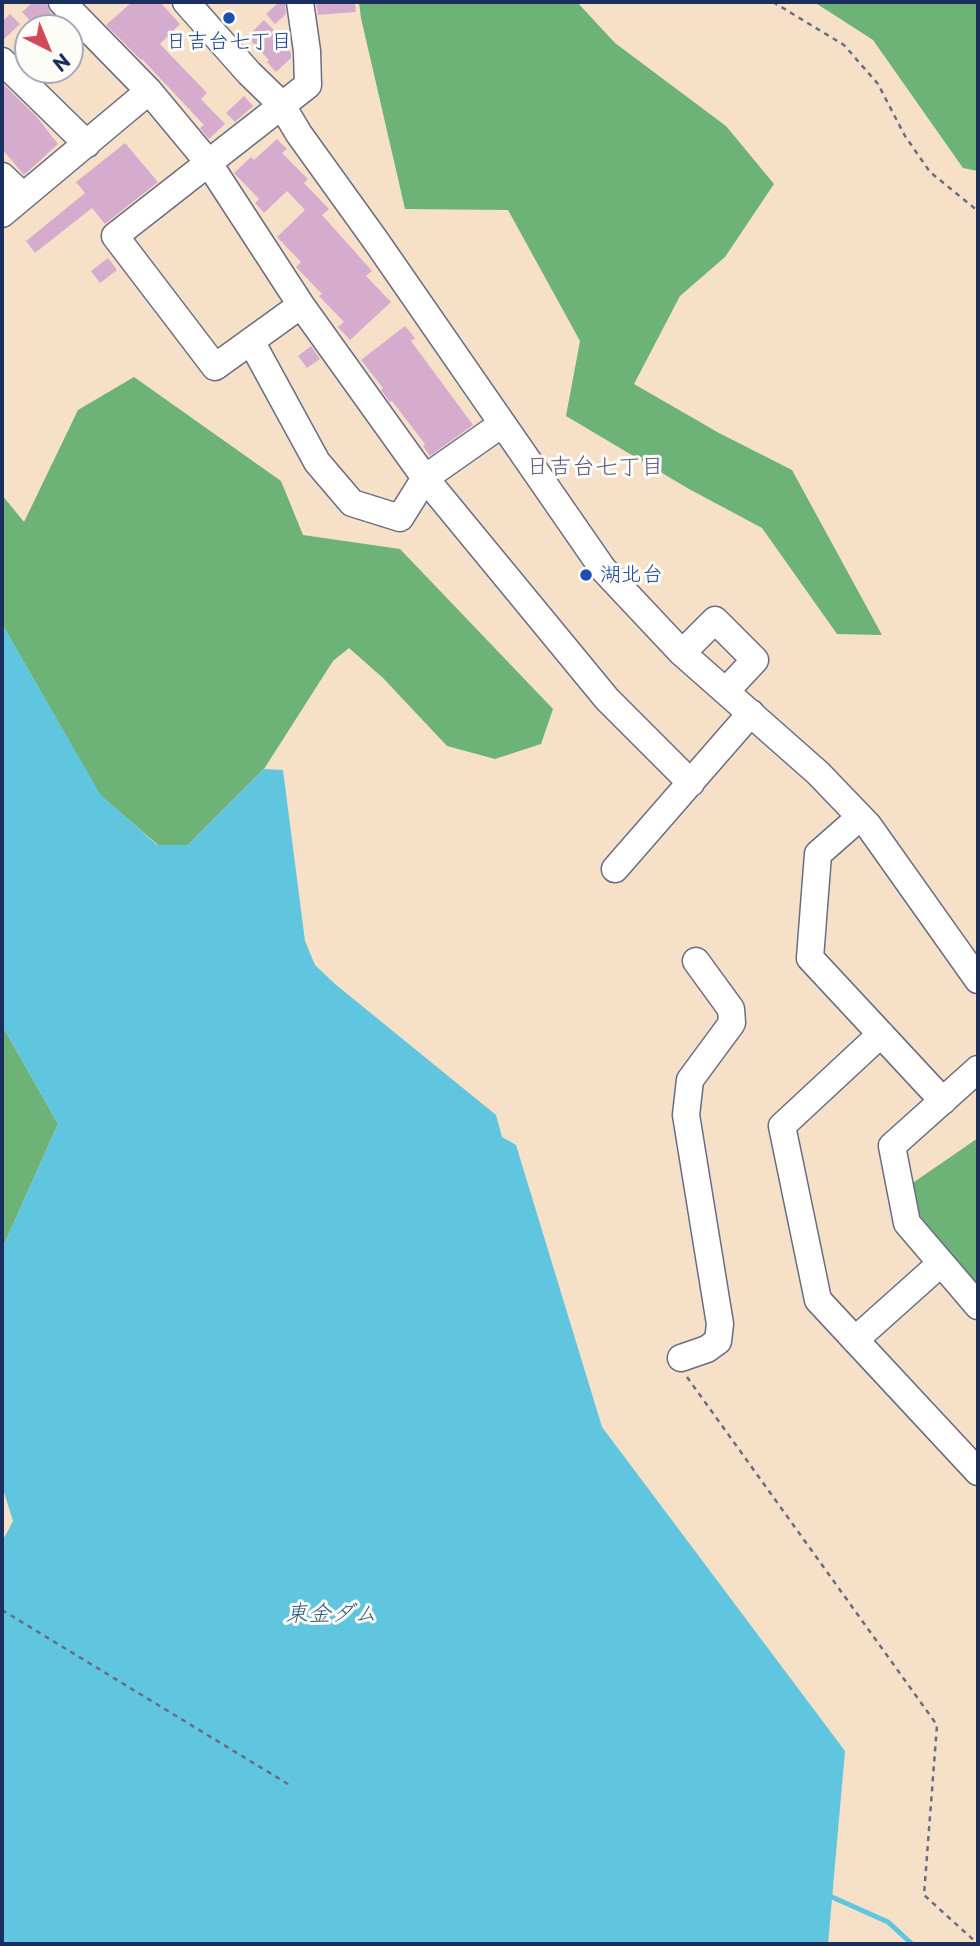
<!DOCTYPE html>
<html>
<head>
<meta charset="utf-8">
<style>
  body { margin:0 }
  #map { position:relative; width:980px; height:1946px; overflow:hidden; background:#f6e1c8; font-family:"Playpen Sans",sans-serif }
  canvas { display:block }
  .frame { position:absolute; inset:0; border:4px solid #1b2f5e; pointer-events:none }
  .north { position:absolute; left:14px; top:14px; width:70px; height:70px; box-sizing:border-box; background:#fdfcf7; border:2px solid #a3aaba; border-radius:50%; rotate:137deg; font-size:19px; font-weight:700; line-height:28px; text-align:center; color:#1b2f5e }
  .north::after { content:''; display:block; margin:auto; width:24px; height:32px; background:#d1495b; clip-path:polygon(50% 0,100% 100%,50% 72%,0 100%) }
</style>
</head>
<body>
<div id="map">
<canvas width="980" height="1946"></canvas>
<div class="frame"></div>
<div class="north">N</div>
</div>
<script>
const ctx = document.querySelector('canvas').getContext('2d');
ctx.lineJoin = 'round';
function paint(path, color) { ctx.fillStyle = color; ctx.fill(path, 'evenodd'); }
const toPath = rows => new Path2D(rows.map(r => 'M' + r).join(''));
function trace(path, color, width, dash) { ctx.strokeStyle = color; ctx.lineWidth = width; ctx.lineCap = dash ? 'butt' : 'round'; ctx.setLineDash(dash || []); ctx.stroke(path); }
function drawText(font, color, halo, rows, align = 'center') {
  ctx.font = font + ' "Playpen Sans","Klee One",sans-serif'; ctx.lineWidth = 6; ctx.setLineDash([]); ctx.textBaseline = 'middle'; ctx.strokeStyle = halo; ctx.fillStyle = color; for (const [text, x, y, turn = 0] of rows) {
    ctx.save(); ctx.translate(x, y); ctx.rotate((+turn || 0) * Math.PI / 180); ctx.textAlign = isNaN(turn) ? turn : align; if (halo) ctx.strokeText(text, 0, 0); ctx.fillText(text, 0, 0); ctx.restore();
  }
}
const forest = toPath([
  [359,2,577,2,615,43,726,126,774,184,725,257,680,296,634,384,719,433,792,470,882,635,837,634,762,528,689,489,566,416,580,341,508,210,405,209,361,18],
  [814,2,978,2,978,171,963,168,873,40],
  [134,377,281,481,303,535,400,549,553,709,541,744,495,759,447,746,383,678,349,648,333,661,264,769,188,845,158,845,100,795,2,624,2,495,24,522,78,410],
  [2,1025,58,1124,2,1249],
  [978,1138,978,1291,901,1191]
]);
const water = toPath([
  [2,624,100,794,157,845,188,845,264,769,283,770,305,941,315,965,335,984,496,1115,502,1137,516,1145,602,1427,845,1751,828,1944,2,1944,2,1542,13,1521,2,1486,2,1249,58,1124,2,1025]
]);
const stream = toPath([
  [832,1897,888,1922,912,1944]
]);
const building = toPath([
  [33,2,47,2,50,12,65,28,37,28,22,12],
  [132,2,160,2,180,24,160,44,207,93,201,99,225,124,209,139,200,128,204,125,142,59,141,60,106,25],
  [279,2,285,2,286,14,275,24,266,14],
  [316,2,355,2,356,12,318,15],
  [10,14,20,24,2,41,2,22],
  [264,20,274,30,272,32,291,53,291,58,276,72,267,62,269,60,247,37],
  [2,83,36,116,58,144,24,175,2,149],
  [244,96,253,106,235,122,226,113],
  [277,139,287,149,282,153,308,179,304,183,329,209,322,215,372,271,366,276,391,302,350,340,338,327,344,322,319,296,322,294,296,267,301,262,277,237,305,210,287,191,264,213,255,203,259,199,234,173,251,157,254,160],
  [125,143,158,182,105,224,92,208,35,253,26,241,85,193,76,182],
  [108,258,117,270,100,283,91,271],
  [405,326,415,338,411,341,473,425,430,456,423,446,425,444,392,401,390,402,381,390,383,388,361,360],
  [311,346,320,359,307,368,298,356]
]);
const path = toPath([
  [773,2,844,45,878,84,905,136,930,172,978,211],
  [687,1377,937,1725,924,1895,978,1944],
  [2,1610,288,1784]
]);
const minor = toPath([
  [62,2,149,91,208,162,301,305,425,478,607,699,691,783],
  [186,2,249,73,281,104,299,134,376,241,603,569,682,653,818,773,868,825,978,980],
  [300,2,307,51,308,85,115,236,215,367,301,305],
  [2,61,87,144],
  [2,176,23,196],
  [2,214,149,91],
  [251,341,317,462,352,503,400,518,425,478,502,424],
  [682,653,715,620,755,660,726,691],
  [860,817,818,854,810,958,943,1101],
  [615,869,751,713],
  [881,1034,782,1126,818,1300,978,1472],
  [978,1069,892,1146,907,1223,978,1306],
  [855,1340,940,1264],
  [681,1358,707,1349,718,1341,720,1324,686,1115,690,1080,732,1023,731,1009,696,961]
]);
const markers = [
  [229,18,7,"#1a4fb4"],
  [586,575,7,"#1a4fb4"]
];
const transitNames = [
  ["日吉台七丁目",229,42],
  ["湖北台",600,575,"left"]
];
const neighbourhoodNames = [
  ["日吉台七丁目",595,468]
];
const waterNames = [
  ["東金ダム",331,1615]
];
paint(forest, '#6db276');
paint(water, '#60c5de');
trace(stream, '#60c5de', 5);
paint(building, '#d6acce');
trace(minor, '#686d83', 29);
trace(path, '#686d83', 2.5, [5, 5]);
trace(minor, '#fff', 26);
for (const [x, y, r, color] of markers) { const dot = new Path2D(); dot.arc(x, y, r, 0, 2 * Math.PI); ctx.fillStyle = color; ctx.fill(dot); trace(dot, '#fdfcf7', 2.5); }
drawText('21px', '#164399', '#fdfcf7', transitNames);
drawText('23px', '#5c5b85', '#fdfcf7', neighbourhoodNames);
drawText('italic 23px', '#305c84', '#fdfcf7', waterNames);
</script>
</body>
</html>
